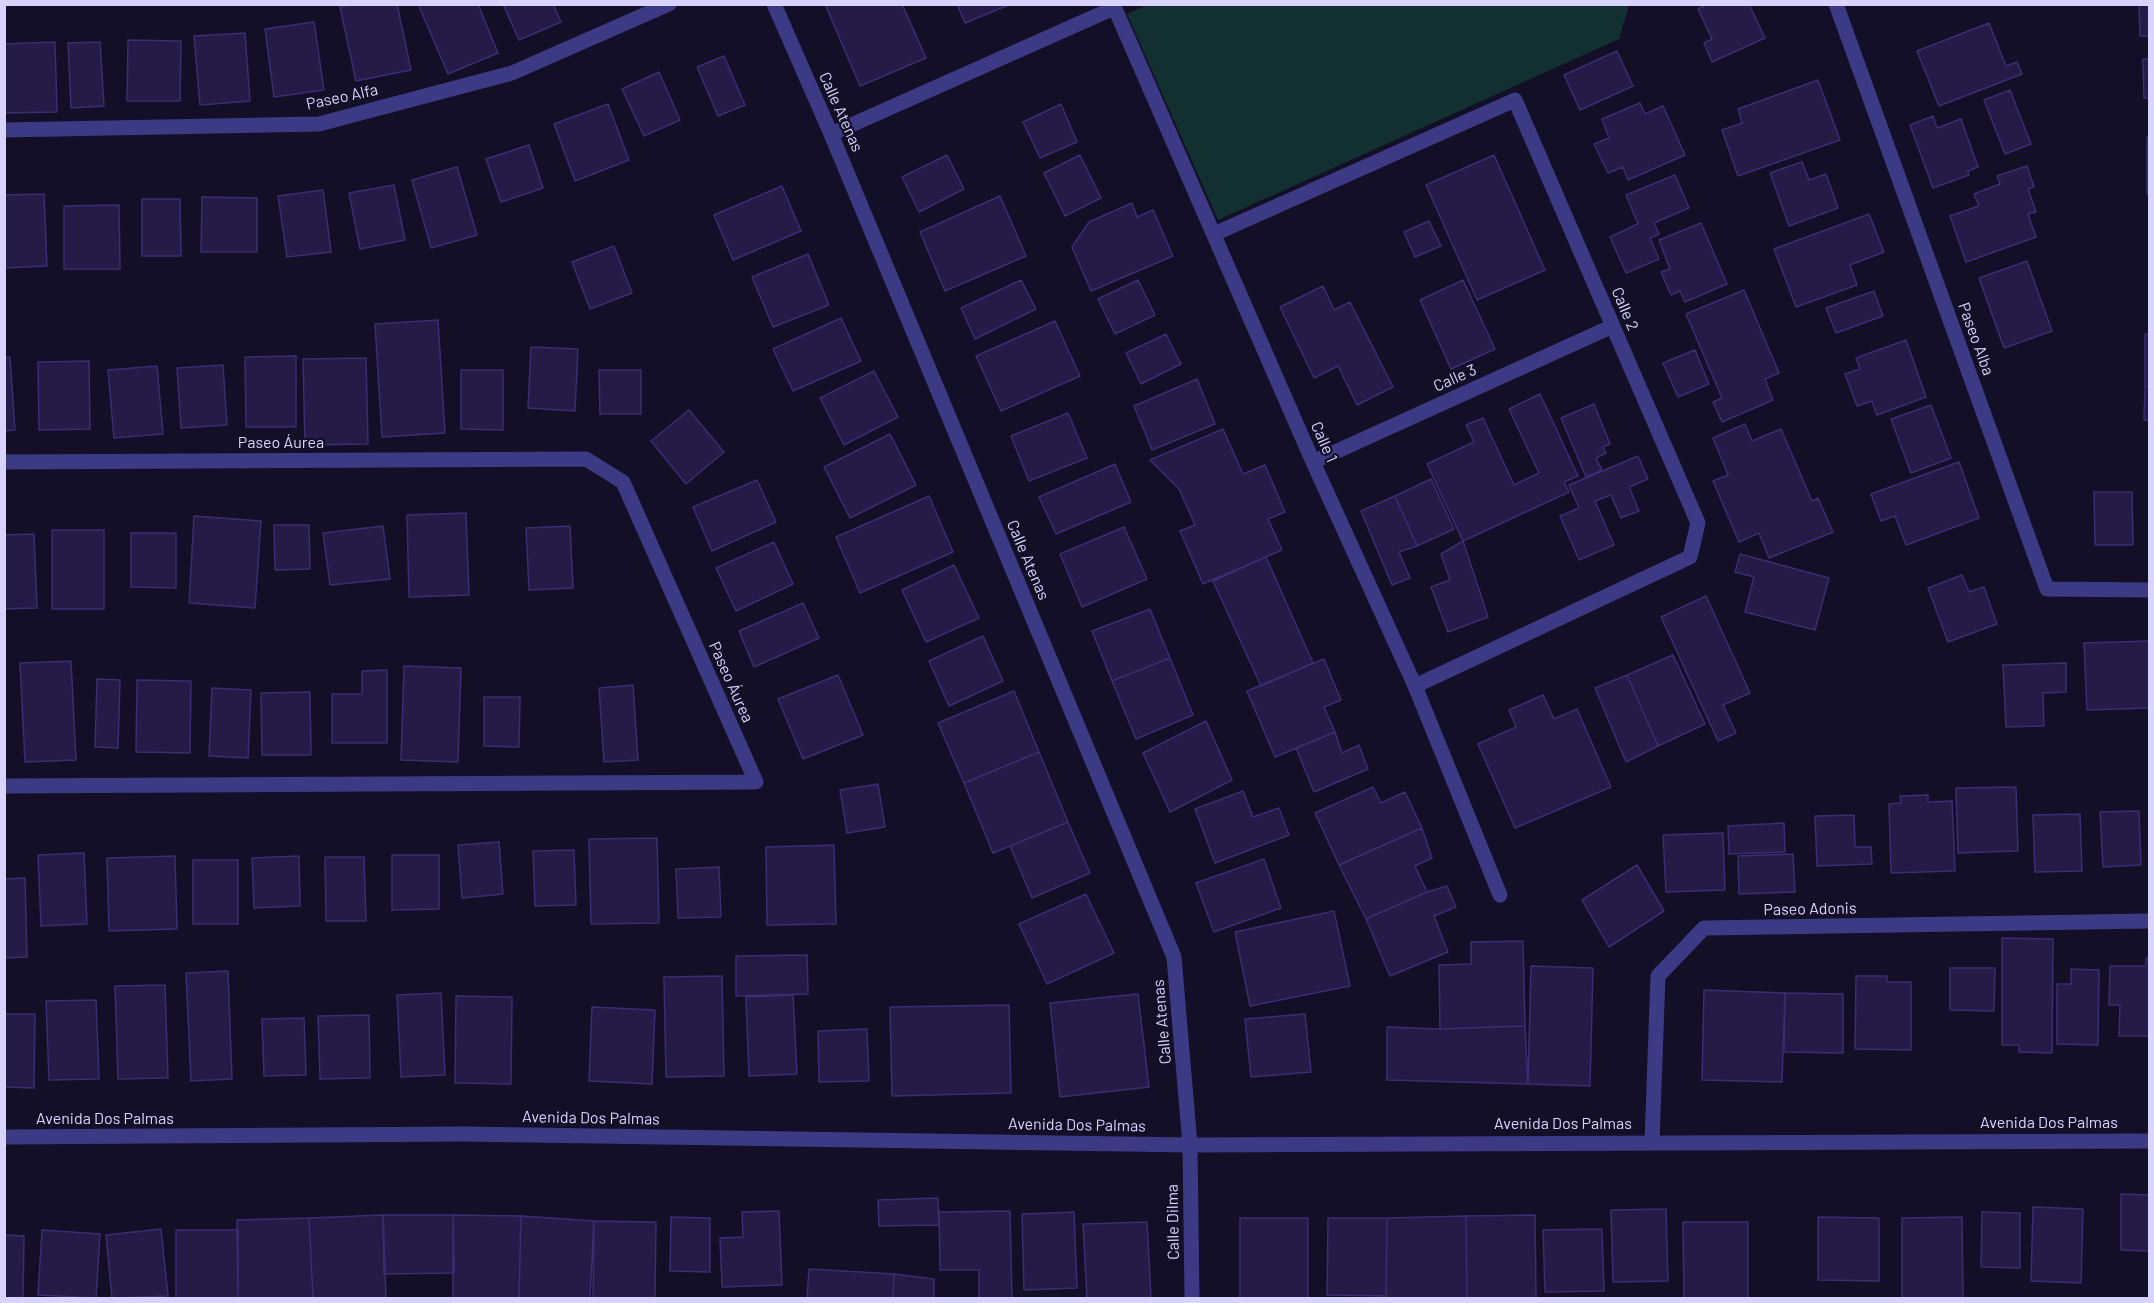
<!DOCTYPE html>
<html>
<head>
<meta charset="utf-8">
<style>
  body { margin:0 }
  #map { position:relative; width:2154px; height:1303px; overflow:hidden; background:#130f26; font-family:Barlow,sans-serif }
  canvas { display:block }
  .frame { position:absolute; inset:0; border:6px solid #d9d4ff; pointer-events:none }
</style>
</head>
<body>
<div id="map">
<canvas width="2154" height="1303"></canvas>
<div class="frame"></div>
</div>
<script>
const ctx = document.querySelector('canvas').getContext('2d');
ctx.lineJoin = 'round';
function paint(path, color) { ctx.fillStyle = color; ctx.fill(path, 'evenodd'); }
const toPath = rows => new Path2D(rows.map(r => 'M' + r).join(''));
function trace(path, color, width, dash) { ctx.strokeStyle = color; ctx.lineWidth = width; ctx.lineCap = dash ? 'butt' : 'round'; ctx.setLineDash(dash || []); ctx.stroke(path); }
function drawText(font, color, halo, rows, align = 'center') {
  ctx.font = font + ' Barlow,sans-serif'; ctx.lineWidth = 4.5; ctx.setLineDash([]); ctx.textBaseline = 'middle'; ctx.strokeStyle = halo; ctx.fillStyle = color; for (const [text, x, y, turn = 0] of rows) {
    ctx.save(); ctx.translate(x, y); ctx.rotate((+turn || 0) * Math.PI / 180); ctx.textAlign = isNaN(turn) ? turn : align; if (halo) ctx.strokeText(text, 0, 0); ctx.fillText(text, 0, 0); ctx.restore();
  }
}
const green = toPath([
  [1147,5,1147,4,1629,5,1619,39,1218,220,1127,14]
]);
const building = toPath([
  [353,4,397,4,411,70,356,81,340,7,353,4],
  [418,4,478,4,498,53,448,74,418,4],
  [503,4,553,4,561,22,519,40,503,4],
  [825,4,902,4,926,58,860,86,825,4],
  [957,4,1011,4,965,23,957,4],
  [1707,4,1749,4,1765,38,1712,62,1704,43,1712,39,1698,9,1707,4],
  [2139,4,2150,4,2150,36,2140,36,2139,4],
  [314,22,324,90,274,97,265,29,314,22],
  [1989,23,2006,66,2017,62,2022,74,1939,106,1917,51,1989,23],
  [245,33,250,101,200,105,194,36,245,33],
  [128,40,181,41,180,101,127,101,128,40],
  [55,42,57,112,4,113,4,44,55,42],
  [100,42,104,106,71,108,68,43,100,42],
  [1617,51,1633,86,1580,110,1564,75,1617,51],
  [724,56,745,105,718,116,697,67,724,56],
  [2143,59,2150,59,2150,98,2144,98,2143,59],
  [659,72,680,120,644,136,622,89,659,72],
  [1818,80,1840,140,1738,176,1722,130,1742,123,1738,109,1818,80],
  [2010,90,2031,144,2005,154,1984,100,2010,90],
  [1640,103,1645,114,1663,106,1685,155,1628,180,1623,167,1608,173,1594,144,1609,138,1602,119,1640,103],
  [608,104,629,160,575,181,554,124,608,104],
  [1061,104,1077,142,1040,158,1023,122,1061,104],
  [1933,116,1937,128,1961,119,1978,167,1968,171,1969,175,1933,188,1910,125,1933,116],
  [2147,137,2150,137,2150,194,2147,194,2147,137],
  [529,145,543,188,501,202,486,159,529,145],
  [947,155,964,189,919,212,902,177,947,155],
  [1080,155,1101,198,1065,216,1044,173,1080,155],
  [1494,155,1545,270,1477,300,1426,185,1494,155],
  [1802,162,1809,180,1826,174,1838,208,1789,226,1770,173,1802,162],
  [2027,166,2034,187,2028,189,2036,212,2028,214,2036,237,1966,262,1950,216,1979,206,1974,194,2000,184,1997,176,2027,166],
  [457,167,477,235,431,248,412,180,457,167],
  [1675,175,1689,208,1654,223,1659,234,1650,238,1659,259,1626,273,1610,237,1638,224,1626,195,1675,175],
  [394,185,405,240,360,249,349,193,394,185],
  [782,186,801,231,733,260,714,215,782,186],
  [323,190,331,252,287,257,278,196,323,190],
  [44,194,47,266,4,268,4,195,44,194],
  [1000,196,1026,256,945,291,920,232,1000,196],
  [202,197,257,198,257,252,201,252,202,197],
  [142,199,180,199,181,256,142,256,142,199],
  [1132,203,1137,217,1153,210,1173,256,1091,291,1072,247,1089,222,1132,203],
  [119,205,120,269,64,269,64,206,119,205],
  [1869,214,1884,252,1850,265,1857,285,1796,307,1774,249,1869,214],
  [1429,221,1441,246,1415,257,1404,232,1429,221],
  [1701,223,1727,284,1685,302,1680,291,1671,295,1661,272,1670,269,1659,240,1701,223],
  [614,246,632,293,590,309,572,262,614,246],
  [808,254,829,305,773,327,752,277,808,254],
  [2027,261,2052,331,2004,348,1979,278,2027,261],
  [1021,280,1036,309,975,339,961,308,1021,280],
  [1138,280,1155,315,1115,334,1098,299,1138,280],
  [1463,280,1495,349,1451,369,1420,300,1463,280],
  [1323,286,1334,310,1350,302,1393,387,1357,405,1338,366,1314,378,1280,307,1323,286],
  [1744,290,1779,373,1765,379,1773,400,1722,422,1713,402,1722,398,1686,314,1744,290],
  [1874,291,1883,316,1836,333,1826,308,1874,291],
  [841,318,861,361,793,391,773,349,841,318],
  [438,320,445,433,382,437,375,324,438,320],
  [1055,321,1080,376,1001,411,976,356,1055,321],
  [1166,334,1181,364,1141,384,1126,353,1166,334],
  [2145,334,2150,334,2150,387,2145,387,2145,334],
  [1906,340,1926,397,1877,415,1872,401,1857,406,1845,374,1860,369,1856,358,1906,340],
  [531,347,578,349,575,411,528,408,531,347],
  [1695,350,1709,384,1678,397,1663,363,1695,350],
  [296,356,296,427,246,427,245,357,296,356],
  [4,357,10,357,15,430,4,431,4,357],
  [366,358,368,444,305,445,303,359,366,358],
  [89,361,90,429,39,430,38,362,89,361],
  [223,365,227,425,181,428,177,368,223,365],
  [157,366,163,434,114,438,108,370,157,366],
  [461,370,503,370,503,430,461,429,461,370],
  [599,370,641,370,641,414,600,414,599,370],
  [874,371,898,417,844,445,820,398,874,371],
  [1197,379,1215,424,1152,450,1134,406,1197,379],
  [2145,387,2150,387,2150,420,2144,420,2145,387],
  [1540,394,1578,476,1564,482,1569,492,1463,541,1427,464,1474,442,1466,425,1483,418,1514,485,1539,473,1509,409,1540,394],
  [1594,404,1610,444,1603,447,1606,453,1596,458,1602,470,1586,477,1561,418,1594,404],
  [1931,405,1951,458,1911,473,1891,419,1931,405],
  [689,410,724,452,686,484,651,441,689,410],
  [1068,413,1087,458,1029,481,1011,436,1068,413],
  [1745,424,1752,441,1781,429,1812,501,1818,498,1833,532,1769,558,1759,533,1739,542,1713,481,1728,475,1713,438,1745,424],
  [1223,429,1243,474,1265,465,1285,512,1268,519,1282,550,1203,584,1180,531,1195,525,1179,489,1150,460,1223,429],
  [890,434,916,485,850,518,824,467,890,434],
  [1638,456,1648,479,1629,487,1639,511,1621,518,1611,495,1595,501,1614,545,1579,560,1560,516,1579,508,1569,485,1638,456],
  [1959,462,1979,518,1906,545,1895,516,1881,521,1871,494,1959,462],
  [1115,464,1131,502,1056,534,1039,497,1115,464],
  [1431,479,1454,529,1417,546,1395,496,1431,479],
  [757,480,776,522,712,551,693,507,757,480],
  [2094,492,2132,492,2133,545,2095,545,2094,492],
  [929,496,953,552,860,593,836,537,929,496],
  [1395,496,1417,546,1399,552,1410,578,1392,585,1361,511,1395,496],
  [466,513,469,595,409,597,407,515,466,513],
  [194,516,261,521,255,608,189,603,194,516],
  [274,525,309,525,310,569,275,570,274,525],
  [383,526,390,579,330,585,323,533,383,526],
  [570,526,573,588,529,590,526,528,570,526],
  [1124,527,1147,579,1082,607,1060,554,1124,527],
  [52,530,104,530,104,609,52,609,52,530],
  [131,533,176,533,176,588,131,587,131,533],
  [34,534,37,608,4,609,4,535,34,534],
  [1463,541,1488,617,1448,632,1431,587,1450,580,1441,554,1463,541],
  [774,542,793,584,736,611,716,568,774,542],
  [1740,554,1829,578,1815,630,1745,612,1754,577,1735,572,1740,554],
  [1266,557,1313,663,1261,686,1213,581,1266,557],
  [954,565,979,618,926,642,902,590,954,565],
  [1962,575,1969,592,1984,587,1997,624,1948,642,1928,588,1962,575],
  [1706,596,1750,693,1723,705,1736,733,1718,741,1661,617,1706,596],
  [803,603,819,638,754,667,739,631,803,603],
  [1150,609,1170,658,1112,681,1092,631,1150,609],
  [983,636,1003,681,949,706,929,661,983,636],
  [2150,641,2150,708,2087,710,2084,643,2150,641],
  [1673,655,1705,724,1658,746,1627,675,1673,655],
  [1170,658,1193,715,1136,739,1112,681,1170,658],
  [1324,659,1341,700,1324,707,1335,732,1275,757,1247,691,1324,659],
  [71,661,76,760,25,762,20,663,71,661],
  [2066,663,2066,692,2043,693,2044,726,2006,727,2003,665,2066,663],
  [404,666,461,668,458,762,401,760,404,666],
  [387,670,387,743,332,743,332,694,362,694,362,671,387,670],
  [838,675,863,735,803,759,778,699,838,675],
  [1627,675,1658,746,1626,762,1595,688,1627,675],
  [97,679,120,680,118,748,95,747,97,679],
  [137,680,191,681,190,753,136,752,137,680],
  [633,685,638,760,604,762,599,688,633,685],
  [212,688,251,690,248,758,209,756,212,688],
  [1014,691,1039,752,964,783,938,723,1014,691],
  [310,692,311,755,262,755,261,693,310,692],
  [1543,695,1554,719,1577,709,1611,787,1515,828,1478,744,1516,727,1509,710,1543,695],
  [484,697,520,697,519,747,484,746,484,697],
  [1206,721,1232,780,1170,812,1143,753,1206,721],
  [1335,732,1342,753,1359,745,1368,769,1314,792,1296,748,1335,732],
  [1039,752,1068,822,993,853,964,783,1039,752],
  [878,784,885,827,847,833,840,790,878,784],
  [1373,787,1381,803,1405,792,1422,828,1339,865,1315,813,1373,787],
  [2016,787,2018,851,1958,853,1956,788,2016,787],
  [1243,791,1253,817,1279,808,1289,835,1215,863,1195,809,1243,791],
  [1928,795,1928,802,1952,801,1955,871,1891,873,1889,804,1901,803,1900,796,1928,795],
  [2139,811,2141,865,2103,867,2100,812,2139,811],
  [2080,814,2082,871,2035,872,2033,815,2080,814],
  [1854,815,1855,847,1871,847,1872,864,1817,866,1815,816,1854,815],
  [1068,822,1090,873,1032,898,1010,846,1068,822],
  [1784,823,1785,852,1729,854,1728,826,1784,823],
  [1422,828,1432,858,1415,866,1427,892,1366,919,1339,865,1422,828],
  [1723,833,1725,890,1666,892,1663,835,1723,833],
  [657,838,659,923,591,924,589,839,657,838],
  [499,842,503,894,462,898,458,845,499,842],
  [834,845,836,924,767,925,766,847,834,845],
  [574,850,576,905,535,906,533,851,574,850],
  [84,853,87,924,41,926,38,855,84,853],
  [1793,854,1795,892,1739,894,1738,856,1793,854],
  [392,855,439,855,439,909,392,910,392,855],
  [175,856,177,929,109,931,107,858,175,856],
  [299,856,300,906,254,908,252,858,299,856],
  [325,857,364,857,366,921,326,921,325,857],
  [1264,859,1281,908,1214,932,1196,883,1264,859],
  [193,860,238,860,238,924,193,924,193,860],
  [1637,865,1664,911,1609,947,1582,900,1637,865],
  [719,867,721,917,678,918,676,869,719,867],
  [25,878,27,957,4,958,4,879,25,878],
  [1447,886,1456,907,1434,916,1448,952,1390,976,1366,919,1427,892,1447,886],
  [1086,894,1114,953,1047,984,1019,924,1086,894],
  [1334,911,1350,986,1250,1006,1235,932,1334,911],
  [2002,938,2053,939,2052,1053,2019,1052,2019,1045,2002,1045,2002,938],
  [1523,941,1525,1026,1440,1029,1439,965,1471,964,1471,942,1523,941],
  [807,955,808,994,736,996,736,956,807,955],
  [2146,958,2150,958,2150,1036,2119,1036,2120,1005,2109,1005,2110,966,2146,966,2146,958],
  [1531,966,1593,968,1590,1086,1528,1084,1531,966],
  [1950,968,1995,968,1994,1011,1950,1010,1950,968],
  [2071,969,2099,970,2098,1045,2057,1044,2057,984,2071,984,2071,969],
  [228,971,232,1079,191,1081,186,973,228,971],
  [722,976,724,1076,666,1077,664,977,722,976],
  [1856,976,1887,976,1887,982,1911,982,1911,1050,1855,1049,1856,976],
  [165,985,168,1078,118,1079,115,986,165,985],
  [1704,990,1785,993,1782,1082,1702,1080,1704,990],
  [441,993,445,1075,401,1077,397,995,441,993],
  [1785,993,1843,994,1843,1053,1784,1052,1785,993],
  [1138,994,1149,1087,1060,1097,1050,1003,1138,994],
  [793,995,797,1074,749,1076,746,997,793,995],
  [456,996,512,997,511,1084,455,1083,456,996],
  [96,1000,99,1079,49,1080,46,1001,96,1000],
  [1009,1005,1011,1093,892,1096,890,1007,1009,1005],
  [592,1007,655,1010,652,1084,589,1081,592,1007],
  [4,1014,35,1014,34,1088,4,1087,4,1014],
  [1305,1014,1311,1072,1251,1077,1245,1019,1305,1014],
  [369,1015,370,1078,320,1079,318,1016,369,1015],
  [304,1018,306,1075,264,1076,262,1019,304,1018],
  [1525,1026,1528,1084,1387,1080,1387,1027,1440,1029,1525,1026],
  [867,1029,869,1081,819,1082,818,1031,867,1029],
  [2121,1194,2150,1195,2150,1251,2121,1250,2121,1194],
  [938,1198,939,1225,879,1226,878,1200,938,1198],
  [2033,1207,2083,1209,2081,1283,2031,1281,2033,1207],
  [1666,1209,1668,1281,1613,1282,1611,1210,1666,1209],
  [779,1211,782,1285,722,1287,720,1238,743,1237,742,1212,779,1211],
  [1010,1211,1012,1298,979,1298,979,1270,940,1270,939,1212,1010,1211],
  [1074,1212,1077,1288,1024,1290,1022,1214,1074,1212],
  [1982,1212,2020,1213,2020,1268,1981,1267,1982,1212],
  [383,1215,386,1298,313,1298,309,1218,383,1215],
  [383,1215,453,1215,454,1273,384,1274,383,1215],
  [453,1215,521,1216,519,1298,453,1298,453,1215],
  [1535,1215,1536,1298,1467,1298,1466,1216,1535,1215],
  [521,1216,594,1221,590,1298,519,1298,521,1216],
  [1466,1216,1467,1298,1386,1298,1387,1218,1466,1216],
  [671,1217,710,1218,710,1272,670,1271,671,1217],
  [1818,1217,1879,1218,1879,1281,1818,1280,1818,1217],
  [1962,1217,1963,1298,1902,1298,1902,1218,1962,1217],
  [309,1218,313,1298,238,1298,237,1220,309,1218],
  [1240,1218,1308,1218,1308,1298,1240,1298,1240,1218],
  [1328,1218,1387,1218,1386,1296,1327,1295,1328,1218],
  [594,1221,656,1222,655,1298,593,1298,594,1221],
  [1147,1222,1151,1298,1087,1298,1083,1224,1147,1222],
  [1683,1222,1748,1222,1748,1298,1684,1298,1683,1222],
  [161,1229,168,1296,112,1298,106,1235,161,1229],
  [1602,1229,1604,1291,1545,1292,1543,1230,1602,1229],
  [42,1230,100,1234,96,1298,38,1295,42,1230],
  [176,1230,238,1230,238,1298,176,1298,176,1230],
  [4,1235,24,1236,23,1298,4,1298,4,1235],
  [809,1269,894,1274,893,1298,807,1298,809,1269],
  [894,1274,934,1279,934,1298,893,1298,894,1274]
]);
const minor = toPath([
  [774,4,831,134,1174,957,1190,1145,1192,1298],
  [1113,4,1313,462,1415,686,1500,895],
  [1836,4,2047,589,2150,590],
  [4,130,319,124,512,73,669,4],
  [831,134,1114,8],
  [1214,234,1515,100,1698,523,1690,557,1415,686],
  [4,462,586,459,623,482,756,782,4,786],
  [1313,462,1613,326],
  [4,1137,464,1134,1190,1145,2150,1141],
  [1652,1142,1658,976,1704,928,2150,921]
]);
const streetNames = [
  ["Paseo Alfa",342,97,-12],
  ["Calle Atenas",841,112,66],
  ["Calle 2",1625,309,67],
  ["Paseo Alba",1976,339,70],
  ["Calle 3",1455,378,-24],
  ["Calle 1",1324,442,66],
  ["Paseo Áurea",281,443],
  ["Calle Atenas",1028,560,67],
  ["Paseo Áurea",731,682,66],
  ["Paseo Adonis",1810,909,-1],
  ["Calle Atenas",1162,1022,-95],
  ["Avenida Dos Palmas",591,1118,1],
  ["Avenida Dos Palmas",105,1119],
  ["Avenida Dos Palmas",2049,1123],
  ["Avenida Dos Palmas",1563,1124],
  ["Avenida Dos Palmas",1077,1125,1],
  ["Calle Dilma",1173,1222,-91]
];
paint(green, '#12302f');
paint(building, '#241b47');
trace(building, '#3b2d73', 1.5);
trace(minor, '#3d3a85', 15);
drawText('16px', '#d9d4ff', '#130f26', streetNames);
</script>
</body>
</html>
